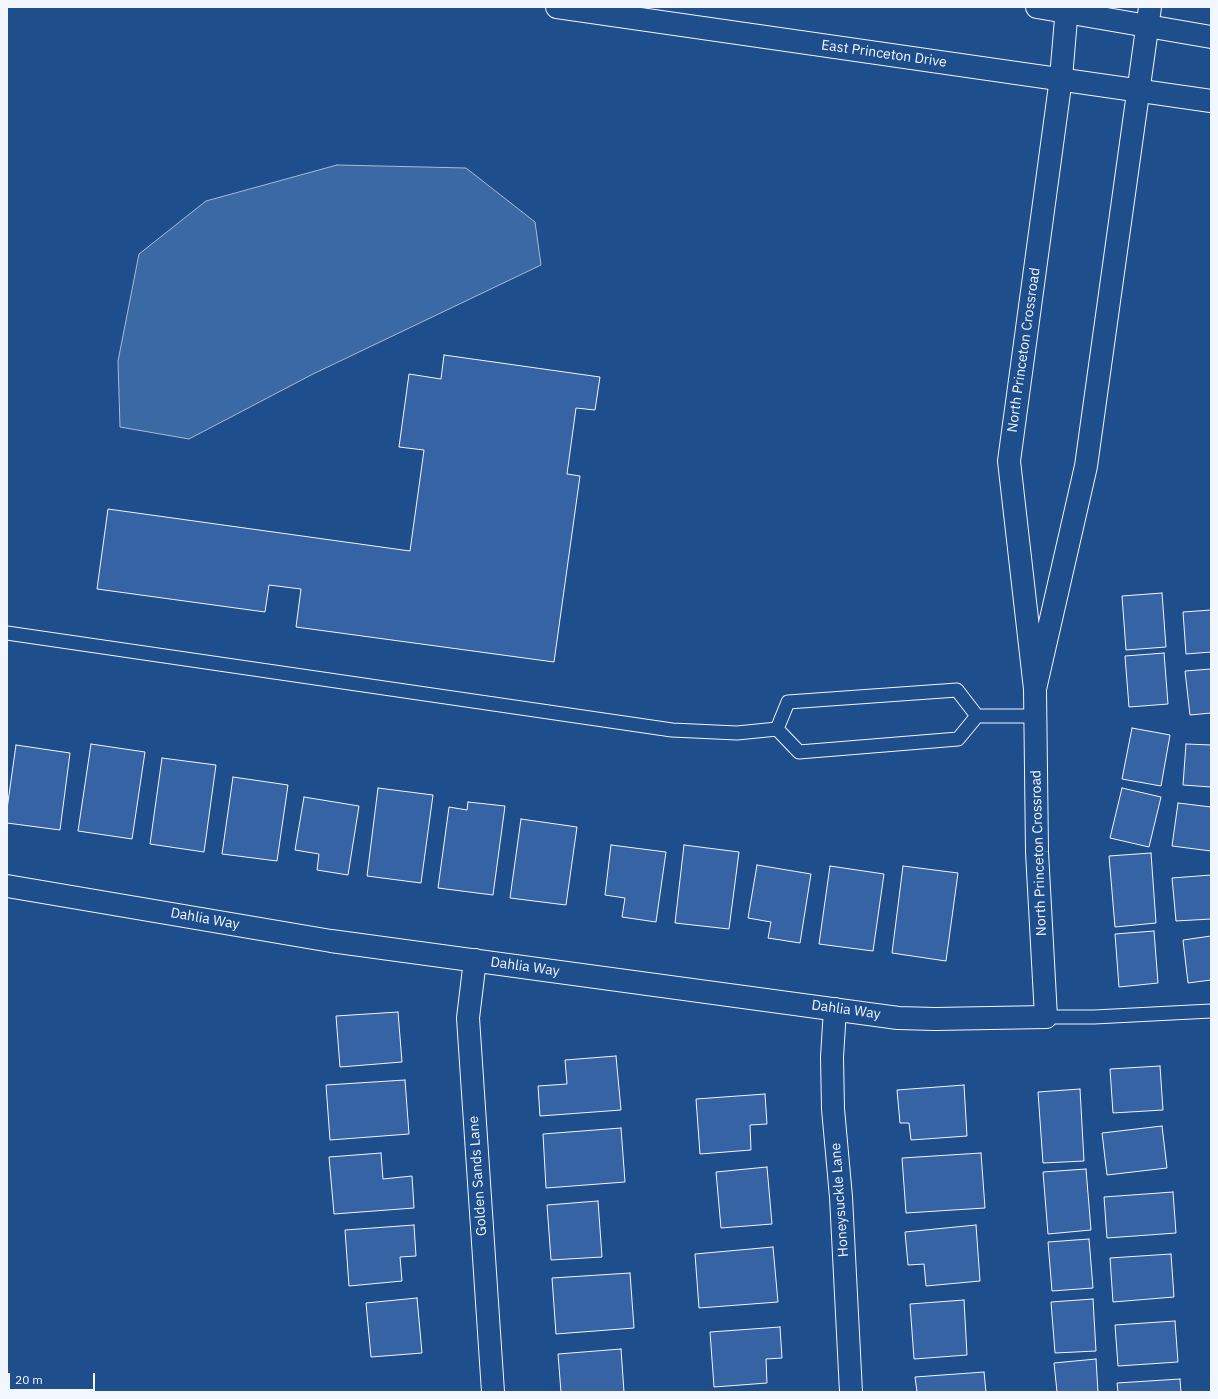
<!DOCTYPE html>
<html>
<head>
<meta charset="utf-8">
<style>
  body { margin:0 }
  #map { position:relative; width:1218px; height:1399px; overflow:hidden; background:#1f4e8c; font-family:"IBM Plex Sans",sans-serif }
  canvas { display:block }
  .frame { position:absolute; inset:0; border:8px solid #f2f6ff; pointer-events:none }
  .scale { position:absolute; left:8px; top:1373px; width:87px; height:18px; box-sizing:border-box; border:2px solid #f2f6ff; border-top:0; padding-left:5px; font-size:12px; line-height:14px; white-space:nowrap; color:#f2f6ff; -webkit-text-stroke:3px #1f4e8c; paint-order:stroke }
</style>
</head>
<body>
<div id="map">
<canvas width="1218" height="1399"></canvas>
<div class="frame"></div>
<div class="scale">20 m</div>
</div>
<script>
const ctx = document.querySelector('canvas').getContext('2d');
ctx.lineJoin = 'round';
function paint(path, color) { ctx.fillStyle = color; ctx.fill(path, 'evenodd'); }
const toPath = rows => new Path2D(rows.map(r => 'M' + r).join(''));
function trace(path, color, width, dash) { ctx.strokeStyle = color; ctx.lineWidth = width; ctx.lineCap = dash ? 'butt' : 'round'; ctx.setLineDash(dash || []); ctx.stroke(path); }
function drawText(font, color, halo, rows, align = 'center') {
  ctx.font = font + ' "IBM Plex Sans",sans-serif'; ctx.lineWidth = 3; ctx.setLineDash([]); ctx.textBaseline = 'middle'; ctx.strokeStyle = halo; ctx.fillStyle = color; for (const [text, x, y, turn = 0] of rows) {
    ctx.save(); ctx.translate(x, y); ctx.rotate((+turn || 0) * Math.PI / 180); ctx.textAlign = isNaN(turn) ? turn : align; if (halo) ctx.strokeText(text, 0, 0); ctx.fillText(text, 0, 0); ctx.restore();
  }
}
const water = toPath([
  [337,165,466,168,535,222,541,265,313,374,189,439,120,427,118,361,139,254,206,201,337,165]
]);
const building = toPath([
  [444,355,600,377,595,410,576,408,567,474,580,476,554,662,296,627,301,589,269,585,265,612,97,589,108,509,410,551,424,450,399,447,409,374,441,379,444,355],
  [1162,593,1166,647,1126,650,1122,596,1162,593],
  [1211,610,1211,652,1186,654,1183,612,1211,610],
  [1164,653,1168,704,1129,707,1125,656,1164,653],
  [1211,669,1211,713,1190,715,1185,671,1211,669],
  [1132,728,1170,735,1161,786,1122,779,1132,728],
  [91,744,145,752,132,839,78,831,91,744],
  [1186,744,1211,745,1211,787,1183,785,1186,744],
  [16,745,70,753,60,830,7,823,7,809,16,745],
  [162,758,216,765,204,852,150,844,162,758],
  [233,777,288,785,277,861,222,854,233,777],
  [378,788,433,795,421,883,367,876,378,788],
  [1122,788,1161,797,1149,847,1110,838,1122,788],
  [304,797,359,806,348,875,317,870,319,854,295,850,304,797],
  [468,802,505,806,493,895,438,888,449,807,467,810,468,802],
  [1178,803,1211,807,1211,851,1172,846,1178,803],
  [521,819,577,827,566,905,510,898,521,819],
  [611,845,666,852,656,922,622,917,625,898,605,895,611,845],
  [684,845,739,852,729,929,675,923,684,845],
  [1151,853,1156,923,1115,927,1109,856,1151,853],
  [757,865,811,874,800,943,768,938,771,922,748,918,757,865],
  [830,866,884,874,873,951,819,944,830,866],
  [903,866,958,873,946,961,892,953,903,866],
  [1211,875,1211,919,1176,921,1172,878,1211,875],
  [1154,931,1158,983,1119,987,1115,934,1154,931],
  [1211,936,1211,980,1188,983,1183,940,1211,936],
  [398,1012,402,1062,340,1067,336,1016,398,1012],
  [616,1056,621,1110,540,1116,538,1086,567,1084,565,1060,616,1056],
  [1160,1066,1163,1110,1113,1113,1110,1069,1160,1066],
  [405,1080,409,1134,330,1140,326,1085,405,1080],
  [964,1085,967,1136,911,1140,909,1123,900,1123,897,1090,964,1085],
  [1080,1089,1084,1161,1043,1163,1038,1092,1080,1089],
  [765,1094,767,1124,750,1125,751,1150,700,1154,696,1099,765,1094],
  [1162,1126,1167,1168,1107,1175,1102,1133,1162,1126],
  [621,1128,625,1182,546,1188,543,1134,621,1128],
  [381,1153,383,1179,412,1176,414,1208,334,1214,329,1157,381,1153],
  [981,1153,985,1208,906,1213,902,1158,981,1153],
  [767,1167,772,1224,721,1228,716,1172,767,1167],
  [1086,1169,1091,1230,1048,1234,1043,1172,1086,1169],
  [1173,1192,1176,1233,1107,1238,1104,1197,1173,1192],
  [598,1201,602,1257,551,1260,547,1205,598,1201],
  [414,1225,416,1256,400,1257,402,1281,349,1286,345,1230,414,1225],
  [976,1225,980,1281,926,1286,924,1264,908,1265,905,1232,976,1225],
  [1089,1239,1093,1288,1052,1291,1048,1242,1089,1239],
  [773,1247,778,1302,699,1308,695,1254,773,1247],
  [1171,1254,1174,1297,1113,1302,1110,1258,1171,1254],
  [630,1273,634,1328,556,1334,552,1278,630,1273],
  [417,1298,422,1353,371,1357,366,1303,417,1298],
  [1093,1299,1096,1351,1055,1353,1051,1302,1093,1299],
  [964,1300,967,1355,914,1359,910,1304,964,1300],
  [1175,1321,1178,1362,1118,1366,1115,1325,1175,1321],
  [780,1327,782,1358,766,1359,767,1383,714,1387,710,1332,780,1327],
  [621,1349,624,1392,561,1392,558,1354,621,1349],
  [1096,1359,1098,1392,1057,1392,1054,1363,1096,1359],
  [984,1372,986,1392,917,1392,915,1377,984,1372],
  [1180,1379,1181,1392,1118,1392,1117,1383,1180,1379]
]);
const service = toPath([
  [7,633,672,730,737,733,777,729],
  [977,716,1035,716],
  [777,729,788,702,957,690,977,716],
  [777,729,799,752,958,739,977,716],
  [1046,1017,1094,1017,1211,1011]
]);
const minor = toPath([
  [1067,7,1061,78,1009,461,1035,689,1086,466,1150,7],
  [7,886,331,941,898,1018,935,1019,1046,1017,1037,852,1035,689],
  [475,960,468,1018,493,1392],
  [835,1009,832,1057,833,1109,841,1197,851,1392]
]);
const trunk = toPath([
  [557,7,1211,101],
  [1037,7,1211,37]
]);
const streetNames = [
  ["East Princeton Drive",884,54,8],
  ["North Princeton Crossroad",1024,350,-82],
  ["North Princeton Crossroad",1039,853,-92],
  ["Dahlia Way",205,919,10],
  ["Dahlia Way",525,967,8],
  ["Dahlia Way",846,1010,8],
  ["Golden Sands Lane",478,1176,-94],
  ["Honeysuckle Lane",840,1200,-94]
];
paint(water, '#3b69a3');
trace(water, '#a8bbd7', 1);
paint(building, '#3563a3');
trace(building, '#f2f6ff', 1);
trace(service, '#f2f6ff', 15);
trace(minor, '#f2f6ff', 24);
trace(trunk, '#f2f6ff', 24);
trace(service, '#1f4e8c', 13);
trace(minor, '#1f4e8c', 22);
trace(trunk, '#1f4e8c', 22);
drawText('14px', '#f2f6ff', '#1f4e8c', streetNames);
</script>
</body>
</html>
